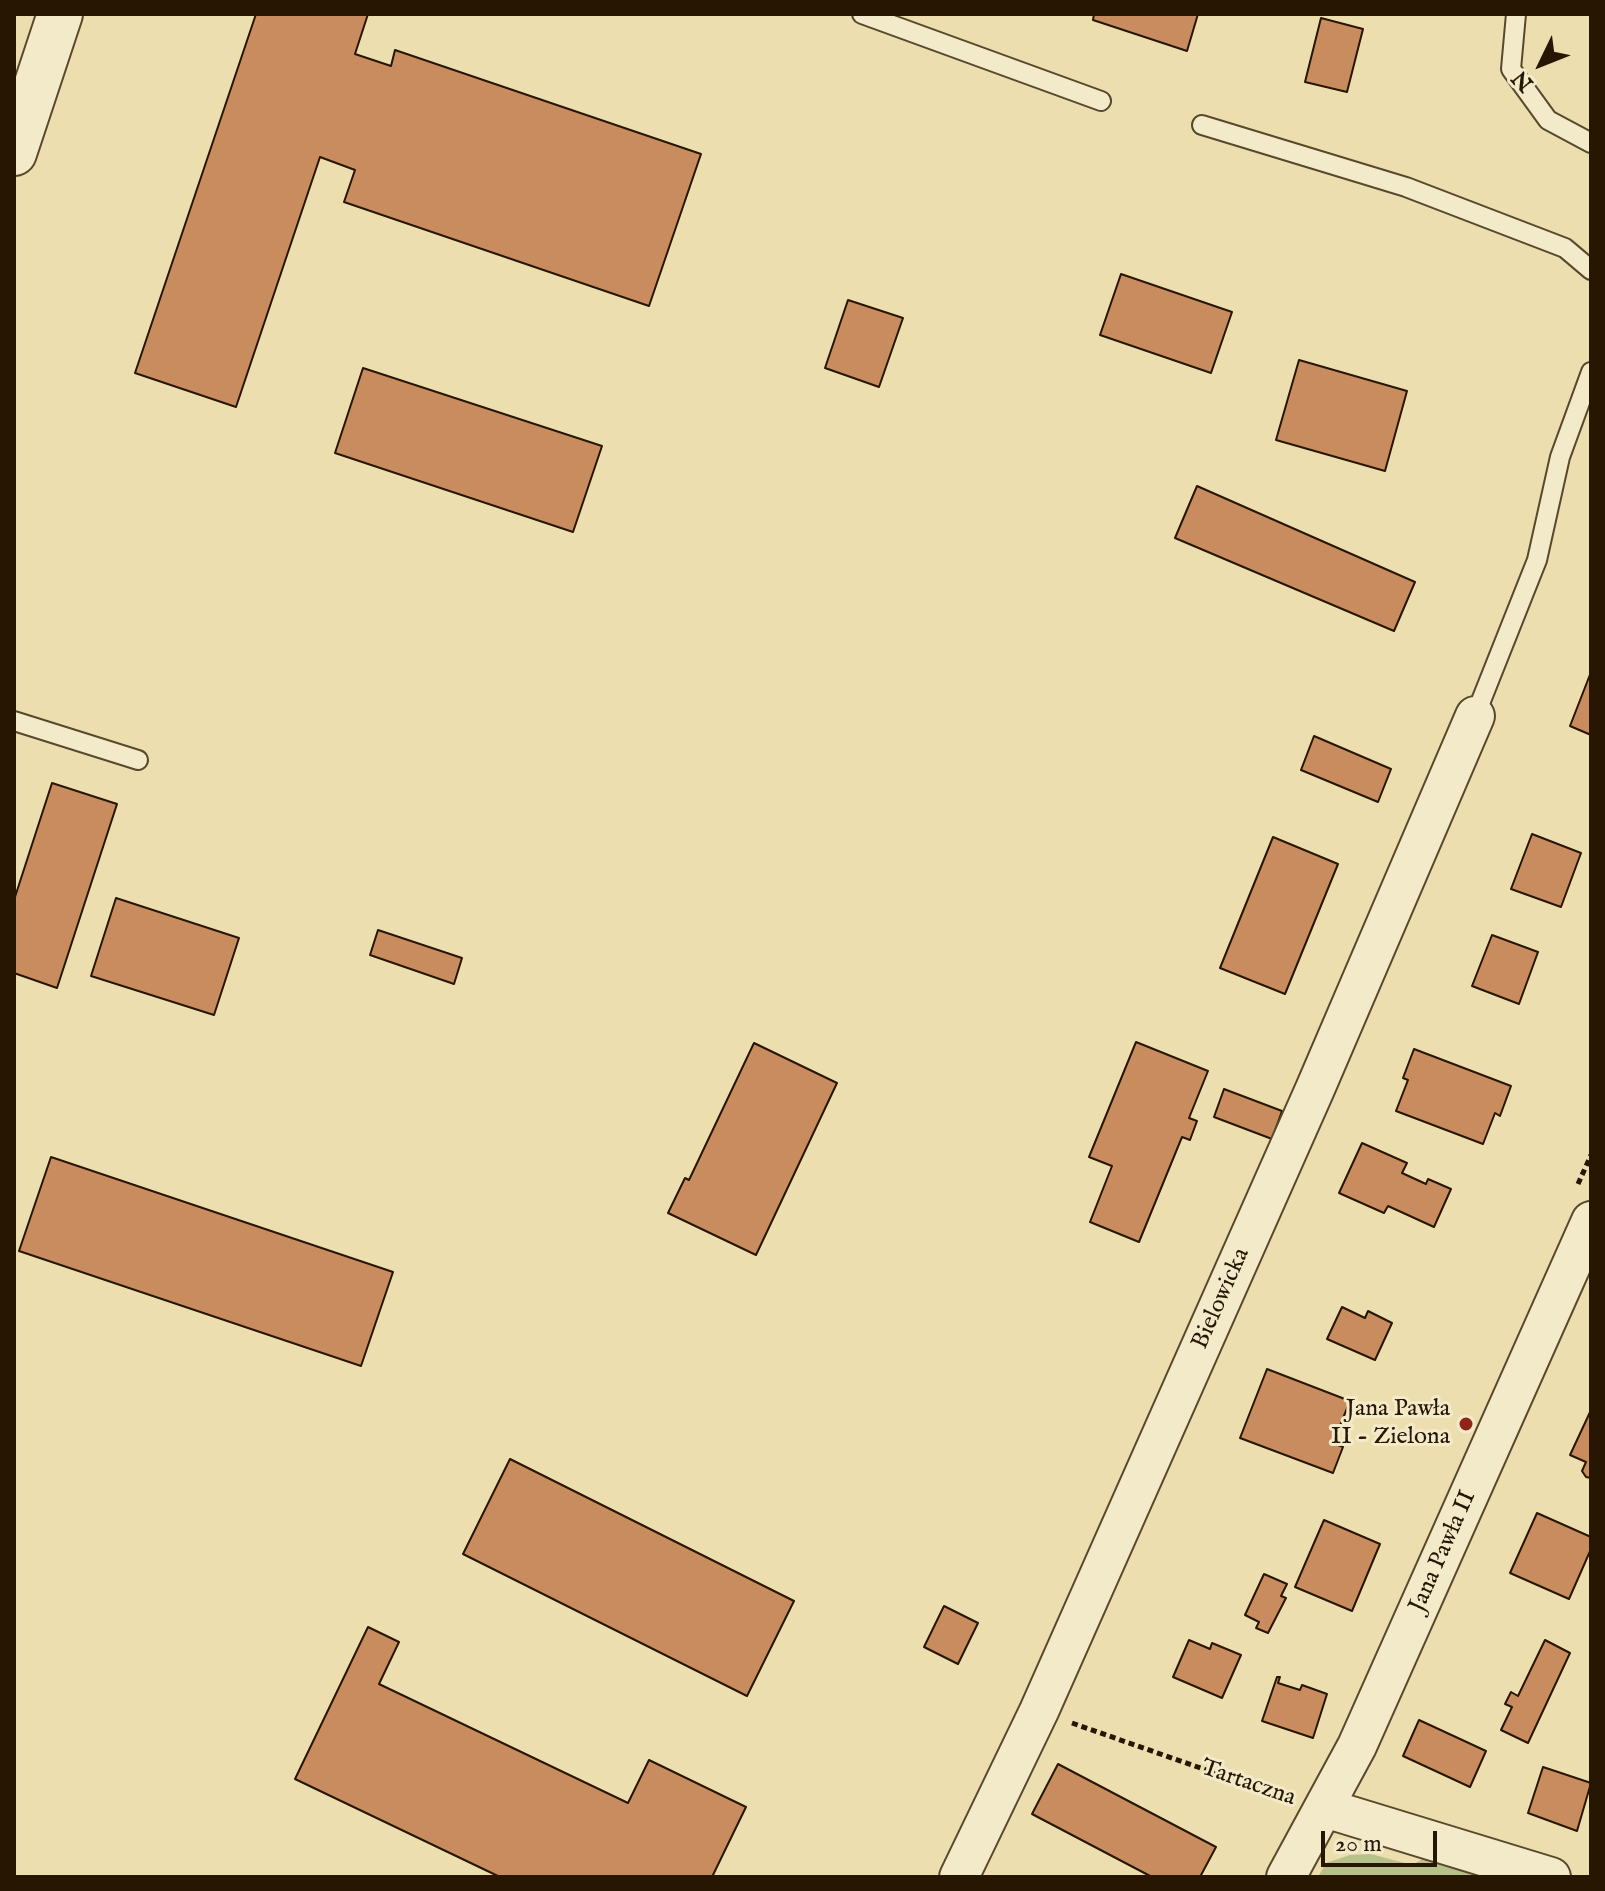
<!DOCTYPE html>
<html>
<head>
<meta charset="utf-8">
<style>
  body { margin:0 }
  #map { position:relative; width:1605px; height:1891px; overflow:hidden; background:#ecdeae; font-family:"IM FELL English",serif }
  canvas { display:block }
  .frame { position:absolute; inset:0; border:16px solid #271601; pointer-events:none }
  .north { position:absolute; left:1501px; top:24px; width:80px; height:80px; -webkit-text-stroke:6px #f3eaca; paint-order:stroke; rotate:227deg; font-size:22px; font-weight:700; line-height:32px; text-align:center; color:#271601 }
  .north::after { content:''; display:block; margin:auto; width:28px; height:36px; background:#271601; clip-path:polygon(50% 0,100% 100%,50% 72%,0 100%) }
  .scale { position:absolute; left:1321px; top:1831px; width:116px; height:36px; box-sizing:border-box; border:4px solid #271601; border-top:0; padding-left:10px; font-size:24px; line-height:28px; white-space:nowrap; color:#271601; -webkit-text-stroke:6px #f3eaca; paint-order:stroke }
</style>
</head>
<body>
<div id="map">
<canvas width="1605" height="1891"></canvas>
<div class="frame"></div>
<div class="north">N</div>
<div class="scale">20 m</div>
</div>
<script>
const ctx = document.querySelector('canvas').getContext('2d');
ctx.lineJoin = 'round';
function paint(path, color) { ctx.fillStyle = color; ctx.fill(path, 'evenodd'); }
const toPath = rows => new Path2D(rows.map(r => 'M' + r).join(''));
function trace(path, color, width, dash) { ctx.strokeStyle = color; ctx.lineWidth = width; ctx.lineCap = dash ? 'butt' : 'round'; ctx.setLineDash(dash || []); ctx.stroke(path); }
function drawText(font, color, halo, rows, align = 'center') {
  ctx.font = font + ' "IM FELL English",serif'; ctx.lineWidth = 6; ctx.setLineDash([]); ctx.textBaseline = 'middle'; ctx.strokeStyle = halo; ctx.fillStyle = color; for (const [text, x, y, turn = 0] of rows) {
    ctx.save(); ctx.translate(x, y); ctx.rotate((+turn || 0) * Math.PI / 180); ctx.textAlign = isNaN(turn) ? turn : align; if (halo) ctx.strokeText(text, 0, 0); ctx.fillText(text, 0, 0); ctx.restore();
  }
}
const green = toPath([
  [1433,1853,1497,1877,1318,1877,1326,1863,1350,1855,1371,1854,1412,1865]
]);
const building = toPath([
  [256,14,368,14,355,54,391,66,395,50,701,154,649,306,344,202,355,170,320,157,236,407,135,373,256,14],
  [1094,14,1198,14,1187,51,1093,20,1094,14],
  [1321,18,1363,29,1347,92,1305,82,1321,18],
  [1121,274,1232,312,1211,373,1100,335,1121,274],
  [848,300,903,318,879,387,825,368,848,300],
  [1299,360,1407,391,1385,471,1276,440,1299,360],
  [363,368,602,446,573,532,335,453,363,368],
  [1197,486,1415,582,1394,631,1175,538,1197,486],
  [1591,672,1591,735,1570,726,1591,672],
  [1314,736,1391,769,1378,802,1301,770,1314,736],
  [52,783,117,804,57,988,14,973,14,900,52,783],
  [1532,834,1581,853,1561,907,1511,889,1532,834],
  [1273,837,1338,864,1285,994,1220,968,1273,837],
  [116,898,239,938,214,1015,91,976,116,898],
  [378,930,462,958,454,984,370,955,378,930],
  [1492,935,1538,952,1519,1004,1472,986,1492,935],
  [1136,1042,1208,1071,1189,1118,1197,1121,1190,1140,1182,1137,1139,1242,1090,1222,1112,1166,1089,1157,1136,1042],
  [754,1043,837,1083,756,1255,668,1213,685,1178,689,1180,754,1043],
  [1414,1049,1511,1086,1500,1116,1495,1113,1483,1144,1396,1111,1408,1080,1403,1078,1414,1049],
  [1224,1089,1282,1111,1272,1139,1214,1117,1224,1089],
  [1362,1143,1407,1163,1402,1173,1426,1184,1428,1179,1451,1189,1434,1227,1388,1206,1384,1213,1339,1193,1362,1143],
  [51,1157,393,1272,361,1366,19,1251,51,1157],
  [1342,1307,1365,1318,1368,1311,1392,1323,1375,1360,1327,1339,1342,1307],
  [1267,1369,1350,1401,1333,1443,1343,1447,1333,1473,1240,1438,1267,1369],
  [1591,1410,1591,1478,1586,1477,1582,1471,1586,1462,1570,1455,1591,1410],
  [510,1459,794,1601,747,1696,463,1554,510,1459],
  [1537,1513,1591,1537,1591,1549,1569,1599,1510,1573,1537,1513],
  [1324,1520,1380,1544,1352,1611,1295,1587,1324,1520],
  [1264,1574,1287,1584,1281,1596,1286,1598,1268,1633,1256,1628,1259,1622,1245,1615,1264,1574],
  [944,1606,978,1623,958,1664,924,1647,944,1606],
  [368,1627,399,1642,379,1684,628,1803,649,1760,746,1807,712,1877,500,1877,295,1779,368,1627],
  [1189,1640,1210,1649,1212,1643,1241,1655,1222,1698,1173,1677,1189,1640],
  [1545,1640,1570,1653,1528,1743,1501,1730,1512,1707,1505,1704,1511,1692,1518,1696,1545,1640],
  [1277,1677,1280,1677,1278,1683,1300,1690,1302,1685,1327,1694,1313,1738,1262,1721,1277,1677],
  [1419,1720,1486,1751,1470,1787,1403,1756,1419,1720],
  [1058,1764,1216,1847,1200,1877,1152,1877,1032,1814,1058,1764],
  [1543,1767,1591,1783,1577,1831,1528,1813,1543,1767]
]);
const path = toPath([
  [1578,1184,1591,1155],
  [1072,1723,1286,1798]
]);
const service = toPath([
  [862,14,1101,101],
  [1516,14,1511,69,1548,120,1591,143],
  [1202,125,1406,187,1565,248,1591,270],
  [1475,716,1537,560,1560,457,1591,372],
  [14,721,138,760]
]);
const minor = toPath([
  [1325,1808,1551,1877],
  [959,1877,1039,1711,1315,1089,1475,716],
  [1286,1877,1357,1746,1591,1221]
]);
const tertiary = toPath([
  [14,153,60,14]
]);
const markers = [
  [1466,1424,8,"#8f2418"]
];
const streetNames = [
  ["Bielowicka",1222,1299,-66],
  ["Jana Pawła II",1444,1552,-66],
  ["Tartaczna",1248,1784,19]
];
const poiNames = [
  ["Jana Pawła",1450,1410],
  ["II - Zielona",1450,1438]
];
paint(green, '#b7c18b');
paint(building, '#c98c5f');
trace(building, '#271601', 2);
trace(service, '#58482c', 22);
trace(minor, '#58482c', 42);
trace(tertiary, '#58482c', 48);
trace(path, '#271601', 5, [6, 4]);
trace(service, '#f3eaca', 18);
trace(minor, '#f3eaca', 38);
trace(tertiary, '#f3eaca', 44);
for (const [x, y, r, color] of markers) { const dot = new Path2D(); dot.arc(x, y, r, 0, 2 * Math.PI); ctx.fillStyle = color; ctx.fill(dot); trace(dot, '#f3eaca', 3); }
drawText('24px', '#271601', '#f3eaca', streetNames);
drawText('24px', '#271601', '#f3eaca', poiNames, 'right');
</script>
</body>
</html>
